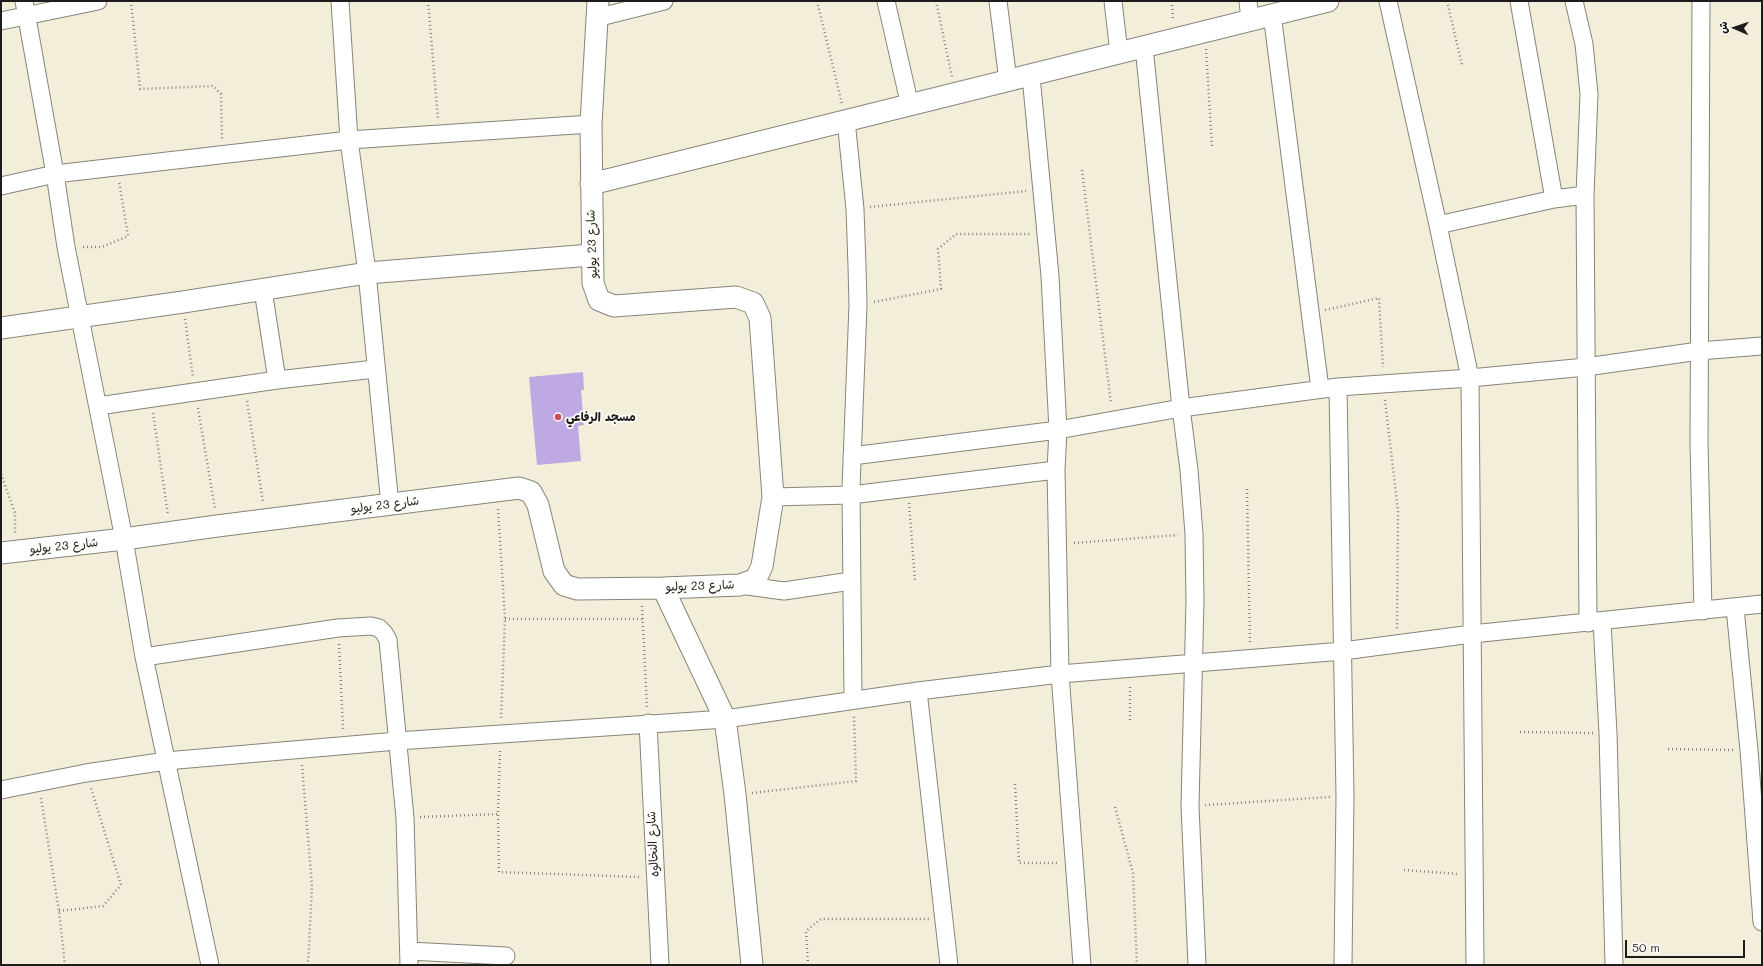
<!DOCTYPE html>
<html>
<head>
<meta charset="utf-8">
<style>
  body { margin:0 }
  #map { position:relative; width:1763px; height:966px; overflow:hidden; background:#f2eed9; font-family:Mali,"Playpen Sans Arabic",sans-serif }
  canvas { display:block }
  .frame { position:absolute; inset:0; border:2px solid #1c1c1c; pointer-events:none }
  .north { position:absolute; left:1715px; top:8px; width:40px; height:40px; -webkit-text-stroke:3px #fdfcf7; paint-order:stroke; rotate:272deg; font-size:11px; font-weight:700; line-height:16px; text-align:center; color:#1c1c1c }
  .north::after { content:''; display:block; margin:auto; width:14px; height:18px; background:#1c1c1c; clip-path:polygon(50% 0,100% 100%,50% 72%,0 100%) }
  .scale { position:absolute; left:1625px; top:940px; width:120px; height:18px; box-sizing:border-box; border:2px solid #1c1c1c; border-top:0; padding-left:5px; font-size:12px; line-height:14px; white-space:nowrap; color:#1c1c1c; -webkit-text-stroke:3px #fdfcf7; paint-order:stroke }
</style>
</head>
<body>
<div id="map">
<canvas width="1763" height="966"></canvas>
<div class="frame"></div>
<div class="north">ش</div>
<div class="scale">50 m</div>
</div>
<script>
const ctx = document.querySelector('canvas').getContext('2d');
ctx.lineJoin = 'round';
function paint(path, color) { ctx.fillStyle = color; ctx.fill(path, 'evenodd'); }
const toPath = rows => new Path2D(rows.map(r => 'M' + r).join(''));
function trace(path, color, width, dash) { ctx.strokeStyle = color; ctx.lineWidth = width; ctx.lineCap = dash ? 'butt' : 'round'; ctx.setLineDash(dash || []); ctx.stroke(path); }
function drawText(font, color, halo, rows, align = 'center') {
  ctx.font = font + ' Mali,"Playpen Sans Arabic",sans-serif'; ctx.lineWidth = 3.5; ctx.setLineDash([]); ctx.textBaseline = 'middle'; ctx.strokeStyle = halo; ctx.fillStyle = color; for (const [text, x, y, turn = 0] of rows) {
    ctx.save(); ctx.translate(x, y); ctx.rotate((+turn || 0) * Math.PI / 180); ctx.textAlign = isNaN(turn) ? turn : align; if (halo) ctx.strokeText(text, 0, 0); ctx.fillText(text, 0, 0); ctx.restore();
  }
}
const building = toPath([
  [583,372,584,390,581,390,584,425,578,426,581,461,537,465,529,377]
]);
const path = toPath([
  [131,1,140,89,213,86,221,94,222,139],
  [428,1,438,119],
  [817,1,842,104],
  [936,1,952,77],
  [1172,1,1173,21],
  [1447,1,1462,65],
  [1206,49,1212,146],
  [1082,170,1111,404],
  [870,207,1026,191],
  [83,247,102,247,128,236,119,181],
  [874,302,941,289,938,249,956,234,1031,234],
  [1325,310,1379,298,1383,367],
  [185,319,193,377],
  [1385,400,1398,511,1397,629],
  [247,401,263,502],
  [198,408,215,509],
  [153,413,168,515],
  [1,474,15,513,15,533],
  [1247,489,1250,643],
  [909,503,915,581],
  [498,509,505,619,501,718],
  [1074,543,1178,535],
  [642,606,647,707],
  [505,619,642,619],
  [339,644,343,729],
  [1130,720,1130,685],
  [1520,732,1593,733],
  [1668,749,1733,750],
  [500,751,498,814,499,872,640,877],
  [302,765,312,886,308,965],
  [1015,784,1019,863,1058,863],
  [752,793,856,781,854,716],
  [41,798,59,911,65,965],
  [1205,805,1330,797],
  [1115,807,1133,873,1137,965],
  [420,817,498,814],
  [1404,870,1458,874],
  [59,911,103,906,121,885,91,788],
  [808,965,806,931,821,919,929,919]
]);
const minor = toPath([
  [24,1,55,174,66,247,124,539,144,657,210,965],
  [340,1,349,140,367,273,390,505],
  [886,1,910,106],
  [998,1,1008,81],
  [1113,1,1119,53],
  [1248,1,1250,20],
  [1388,1,1438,225,1470,378,1475,965],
  [1519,1,1554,199],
  [1574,1,1584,44,1589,94,1585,195,1588,623],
  [1701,1,1699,443,1703,611],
  [1272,14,1320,389],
  [596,18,664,1],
  [1,21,98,1],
  [1144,47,1181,408,1189,470,1194,534,1195,601,1190,806,1197,965],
  [1031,76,1050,276,1058,430,1056,470,1060,674,1082,965],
  [846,120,855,209,857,266,858,305,851,488,853,700],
  [1,186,55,174,349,140,591,124],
  [1438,225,1554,199,1585,195],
  [263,290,277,380],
  [1338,387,1345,796,1343,965],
  [98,406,277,380,375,369],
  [852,456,1058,430,1181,408,1338,387,1470,378,1586,367,1699,351,1762,346],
  [773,497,851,495,1056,470],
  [740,585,784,591,851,581],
  [1735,608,1749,750,1762,922],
  [1602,622,1608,733,1614,965],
  [144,657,338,628,371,626,379,628,384,633,388,640,405,818,409,965],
  [918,691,949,965],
  [648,723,660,965],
  [1,790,86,773,166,761,397,741,725,719,918,691,1060,674,1343,651,1472,634,1762,604],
  [409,951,506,956]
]);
const tertiary = toPath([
  [591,184,1328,1],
  [1,328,183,302,367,273,591,255],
  [1,553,124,539,217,526,519,488,531,492,538,505,554,571,564,585,577,589,663,588,740,585,756,579,762,566,773,497,760,318,753,303,736,297,614,306,599,300,593,283,591,124,598,1],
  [663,588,725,719,735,794,752,965]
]);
const markers = [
  [558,417,4,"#d1495b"]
];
const streetNames = [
  ["شارع 23 يوليو",592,244,-92],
  ["شارع 23 يوليو",385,505,-7],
  ["شارع 23 يوليو",64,546,-6],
  ["شارع 23 يوليو",700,586,-2],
  ["شارع النخالوه",653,844,-93]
];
const poiNames = [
  ["مسجد الرفاعي",566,417]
];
paint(building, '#bfa9e2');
trace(minor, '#87857a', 19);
trace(tertiary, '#87857a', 23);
trace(path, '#87857a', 2.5, [1, 3]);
trace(minor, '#fff', 17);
trace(tertiary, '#fff', 21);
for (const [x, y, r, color] of markers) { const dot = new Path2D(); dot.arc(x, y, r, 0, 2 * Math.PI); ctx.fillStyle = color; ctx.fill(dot); trace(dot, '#fdfcf7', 1.5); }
drawText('12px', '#1c1c1c', '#fdfcf7', streetNames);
drawText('bold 12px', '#1c1c1c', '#fdfcf7', poiNames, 'left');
</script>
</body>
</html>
